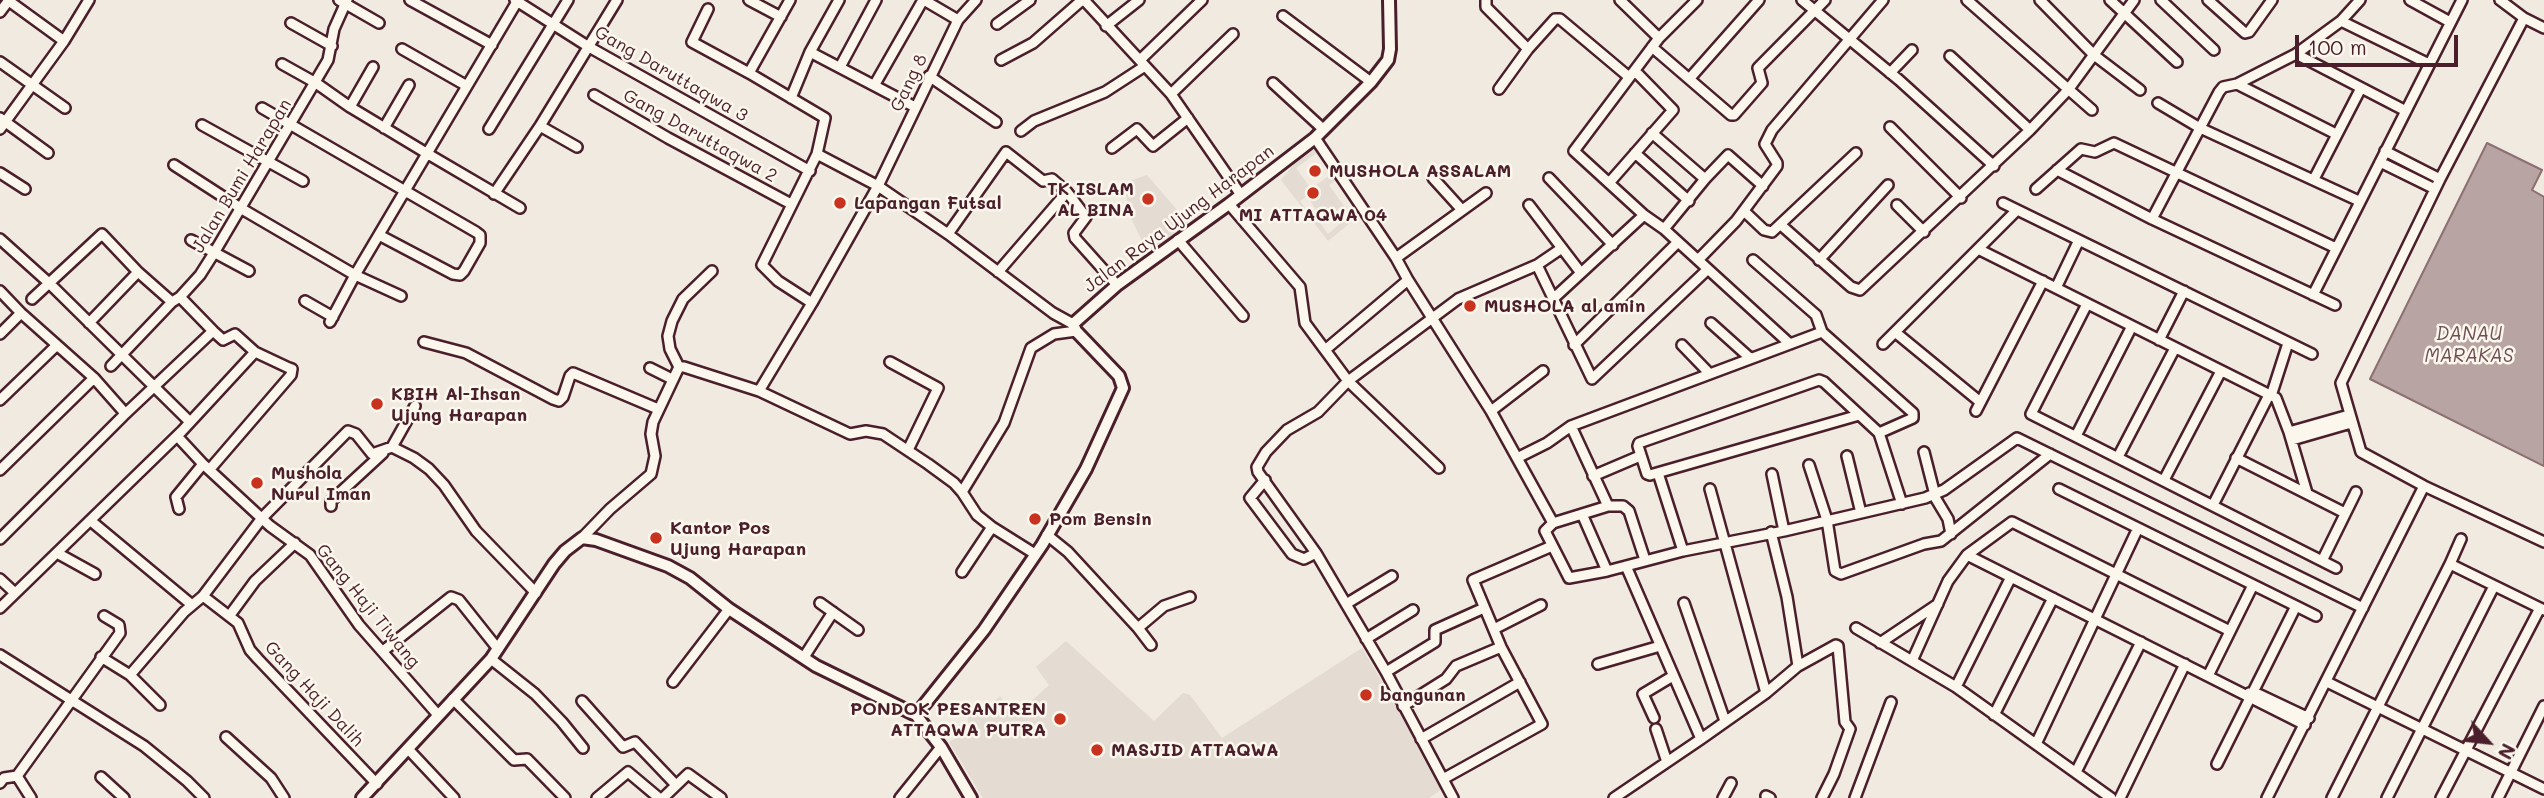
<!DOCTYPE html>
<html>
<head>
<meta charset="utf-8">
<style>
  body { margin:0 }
  #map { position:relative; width:2544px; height:798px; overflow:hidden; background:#f0eae0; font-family:Mali,sans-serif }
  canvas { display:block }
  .north { position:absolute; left:2453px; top:707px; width:70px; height:70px; -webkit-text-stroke:5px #fbf7ec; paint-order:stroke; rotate:117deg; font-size:19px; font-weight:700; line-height:28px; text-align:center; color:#4a1f2b }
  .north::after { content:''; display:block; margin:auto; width:24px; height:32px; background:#4a1f2b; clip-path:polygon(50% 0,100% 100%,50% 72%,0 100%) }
  .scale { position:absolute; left:2295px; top:35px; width:163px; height:32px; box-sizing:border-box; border:4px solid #4a1f2b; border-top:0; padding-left:9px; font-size:21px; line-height:24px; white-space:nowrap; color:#4a1f2b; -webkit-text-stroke:5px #fbf7ec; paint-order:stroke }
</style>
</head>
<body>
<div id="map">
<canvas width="2544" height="798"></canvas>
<div class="north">N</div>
<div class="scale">100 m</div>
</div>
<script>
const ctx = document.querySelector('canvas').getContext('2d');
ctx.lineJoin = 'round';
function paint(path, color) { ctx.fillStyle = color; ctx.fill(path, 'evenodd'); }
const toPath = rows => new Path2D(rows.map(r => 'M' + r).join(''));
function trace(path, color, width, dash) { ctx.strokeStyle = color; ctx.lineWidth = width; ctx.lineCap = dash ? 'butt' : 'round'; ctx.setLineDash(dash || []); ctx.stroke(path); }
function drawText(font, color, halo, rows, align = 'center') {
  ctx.font = font + ' Mali,sans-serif'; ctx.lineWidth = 5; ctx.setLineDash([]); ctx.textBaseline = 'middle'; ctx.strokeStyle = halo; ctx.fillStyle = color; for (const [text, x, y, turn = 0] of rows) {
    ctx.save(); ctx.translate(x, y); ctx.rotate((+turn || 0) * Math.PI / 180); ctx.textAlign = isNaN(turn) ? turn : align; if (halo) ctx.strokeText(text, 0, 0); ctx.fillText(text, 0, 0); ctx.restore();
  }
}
const built = toPath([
  [1319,146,1365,211,1328,241,1281,180,1294,164],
  [1318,152,1333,173,1311,189,1296,168],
  [1337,180,1357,207,1349,213,1329,185],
  [1307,196,1321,217,1314,222,1300,201],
  [1341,207,1349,216,1328,234,1320,223],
  [1147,175,1189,224,1148,253,1130,216,1124,183],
  [1066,641,1154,721,1183,693,1190,695,1222,738,1362,648,1445,787,1429,798,983,798,949,742,969,730,968,717,980,709,983,712,1000,696,1015,716,1049,685,1036,667]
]);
const water = toPath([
  [2487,143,2542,170,2532,190,2544,197,2544,466,2370,379,2487,143]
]);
const minor = toPath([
  [339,0,379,23],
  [410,0,492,45],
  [515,0,589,47,810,171],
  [749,0,781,17],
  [790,0,749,73,825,118,817,154,878,186,948,234,1053,313,1073,324],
  [924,0,958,20],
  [1084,0,1171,94,1241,195],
  [1486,0,1486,7,1528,49,1499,89],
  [1620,0,1659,38,1574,151,1644,215,1664,229,1790,344],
  [1802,0,1899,80,1994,166],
  [1967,0,2092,110],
  [2040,0,2094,55,2140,90],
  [2110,0,2177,62],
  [2161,0,2214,50],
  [2208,0,2245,33,2249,32,2272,0],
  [2410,0,2450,22],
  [2500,0,2524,18],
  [9,1,64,41],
  [708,9,692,42,749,73],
  [0,12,9,0],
  [1283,16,1371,82],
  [2341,21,2429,64],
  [291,23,332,46],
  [997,24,1030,0],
  [1106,26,1139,0],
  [2544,28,2524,18,2440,179,2341,383,2361,452,2424,486,2544,542],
  [1659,38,1697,0],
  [1652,47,1731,115,1734,115,1762,83,1758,68,1825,0],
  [402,49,467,86],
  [1528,49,1555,19,1560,19,1629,77],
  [810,52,915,107],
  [2296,54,2406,111],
  [1950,56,2030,130],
  [1001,60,1033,43,1082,0],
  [1140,60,1202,0],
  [0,62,65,108],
  [282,64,316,83,350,107,428,154,520,208],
  [840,67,876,0],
  [1890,73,1912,50],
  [929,76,996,122],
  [1690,78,1759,0],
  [1273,83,1323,129],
  [875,84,923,0],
  [2237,84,2336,134],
  [1171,94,1233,34],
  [594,95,668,138,791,204],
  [791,98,810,52,839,0],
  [2158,103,2200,128,2359,201],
  [350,107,373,67],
  [262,108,476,232,480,235,480,243,464,271,460,275,453,274,379,235],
  [0,118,48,153],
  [202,125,303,181],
  [540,126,577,147],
  [1890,127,1961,198],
  [384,128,409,85],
  [0,129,64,41,89,0],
  [489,129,568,0],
  [1021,131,1034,121,1105,92,1145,66],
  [1652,133,1705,179],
  [1315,138,1396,258,1408,280,1491,411,1553,523],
  [1112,148,1137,129,1153,146,1188,118],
  [2385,151,2440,179],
  [1635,153,1689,201],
  [2380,162,2435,189],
  [174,165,242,209,355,275,401,296],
  [2057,170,2152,219,2335,305],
  [0,173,25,189],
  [1433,178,1462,210],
  [1549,178,1613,245],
  [2314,179,2361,88],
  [1609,183,1673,110,1635,71],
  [2036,189,2081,149,2095,152,2114,143,2336,248],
  [494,194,540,126,617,0],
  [2003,203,2312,354],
  [1229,204,1300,287,1305,323,1348,381,1439,468],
  [1529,205,1581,273],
  [1897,205,1924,232],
  [1744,211,1764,230,1772,232,1856,153],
  [2152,219,2219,92,2223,87,2237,84,2296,54,2341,21,2360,0],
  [1781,225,1851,287,1860,290,2030,130,2068,90,2134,0],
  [1664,229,1705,179,1728,155,1763,186],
  [948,234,1006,152,1043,181,1052,179,1067,192,1086,217,1074,233,1075,238,1117,285],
  [0,239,49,283,190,422],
  [191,240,249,271],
  [1178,240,1243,316],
  [1978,249,2276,398,2289,432,2307,493],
  [1396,258,1486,193],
  [1698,260,1736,221,1777,166,1777,163,1765,144,1772,130,1883,0],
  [1753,260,1816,315,1822,332,1913,413,1913,418,1879,433],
  [1819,260,1888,185],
  [1537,265,1592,379,1708,269],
  [998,272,1067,192],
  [2056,288,2079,240],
  [0,291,21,313,94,378,124,412,123,416,0,539],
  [2313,295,2462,0],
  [1554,298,1644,215],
  [32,299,102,234,138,272],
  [305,301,333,317],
  [812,303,778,281,762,265,817,154],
  [2087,304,2031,414,2336,568],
  [330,322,355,275,518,0],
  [89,323,138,272,172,302],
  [1711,323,1750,358],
  [213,331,223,340,235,334,255,352],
  [1895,332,1979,401],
  [0,334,21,313],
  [2159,340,2184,291],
  [424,342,466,353,553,399,559,401,563,397,570,376,573,373,658,409],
  [1883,344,2017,210],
  [1574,345,1678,242],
  [1682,345,1709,373],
  [1325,350,1408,280],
  [890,362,938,388,908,450],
  [111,366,172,302,180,297,200,275,214,253,328,60,334,29,347,0],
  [679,367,684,367,759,391,850,434,866,431,883,434,928,464,954,483,962,492],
  [679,367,670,349,668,336,672,321,683,299,712,271],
  [650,368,672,379],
  [759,391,812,303,878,186,958,20,976,0],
  [2271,396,2288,343],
  [0,400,57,345],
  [1491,411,1543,371],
  [1976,411,2043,281],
  [1859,415,1650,475,1647,474,1638,446,1639,443,1819,380,1824,382,1879,433,1902,504],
  [123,416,213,331,180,297],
  [1571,426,1608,506],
  [2289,432,2349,415],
  [177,436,203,464,270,526,310,555,359,625,438,715],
  [2076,436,2132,326],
  [2292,440,2351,423],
  [392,447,415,406],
  [1924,452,1936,499,1948,519,1951,534],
  [1847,456,1861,513],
  [2118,457,2175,348],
  [1517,458,1547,443,1571,426,1822,332],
  [2236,458,2345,513],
  [1809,465,1827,520,1835,571,1841,574,1924,544,1941,541,2050,454],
  [0,470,94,378],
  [1658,473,1683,551],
  [1772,474,1784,531],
  [1593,476,1640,456],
  [1265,480,1250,498,1292,554,1304,559,1316,553],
  [2164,480,2221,371],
  [1710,489,1766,693],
  [2059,489,2296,606,2217,764],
  [2213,505,2269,395],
  [331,506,331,501,383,453],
  [179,509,176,497,203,464],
  [1582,514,1607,571],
  [91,521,192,605],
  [1771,532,1787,597,1798,666],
  [1047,535,1068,552,1138,628,1151,645],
  [582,538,610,509,651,474,655,456,651,434,653,422,679,367],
  [57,553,95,574],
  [1035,554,992,527,977,515,962,492,1004,423,1031,348,1054,334,1076,331],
  [1967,555,2305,725],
  [1645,560,1629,511,1623,506,1608,506,1553,523,1545,531,1569,578,1607,571,1683,551,1784,531,1925,498,1944,490,2017,438,2363,608],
  [2322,561,2356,492],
  [2450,564,2461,539],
  [1626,566,1701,739],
  [962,572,992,527],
  [0,579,15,593],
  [203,596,238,623,250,650,258,659,377,784],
  [820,603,858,630],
  [1684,603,1725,721],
  [1346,604,1392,576],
  [2296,606,2316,616],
  [0,608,182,431,255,352,289,368,292,369,291,375,210,469],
  [230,615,255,581,295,543],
  [1138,628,1164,606,1190,597],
  [1856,628,1956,687,2111,798],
  [1494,629,1541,605],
  [1366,639,1413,610],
  [1880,643,1938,604],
  [383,651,451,597,459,600,498,649],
  [0,655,144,746,187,781,204,798],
  [101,657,130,675,184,612,203,596,262,518,348,431,356,434,372,454,392,447,414,458,429,469,444,485,476,531,536,593],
  [804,657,833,612],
  [491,659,535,694,562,722,583,748],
  [1912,661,1948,581,1967,555,2012,522,2230,631],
  [1598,664,1660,646],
  [1386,672,1435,642,1435,630,1484,608],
  [130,675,160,705],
  [2208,676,2253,585],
  [673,682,729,609],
  [2327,682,2544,789],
  [1956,687,2011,577],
  [2249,693,2254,692,2309,718],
  [453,699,514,760,527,759,565,798],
  [582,701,623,747,635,742,676,785],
  [1403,706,1446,679,1456,666,1501,647],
  [1994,715,2053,598],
  [1654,718,1643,694,1673,676],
  [1656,729,1667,762],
  [226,737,271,778,284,798],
  [1421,739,1520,682],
  [2036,744,2138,528],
  [409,750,454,798],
  [2076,772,2141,642],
  [17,776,31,798],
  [101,777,124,798],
  [1443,779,1542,724,1501,647,1473,580,1552,546],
  [0,783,4,778,17,776,120,633,119,625,104,616],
  [1766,796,1770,798],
  [597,798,628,772,659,798],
  [663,798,688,774,721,798],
  [900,798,941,747],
  [1453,798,1386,672,1316,553,1258,472,1257,467,1266,452,1287,430,1318,412,1348,381,1458,299,1537,265,1562,248],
  [1614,798,1701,739,1766,693,1798,666,1836,645,1838,646,1845,722,1850,729,1834,774,1822,798],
  [1723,798,1731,783],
  [1855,798,1891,702],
  [2120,798,2185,664],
  [2267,798,2424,486],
  [2332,798,2450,564,2544,610],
  [2387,798,2494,586],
  [2441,798,2540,608],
  [2498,798,2544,706]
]);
const tertiary = toPath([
  [916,715,984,630,1042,545,1086,469,1123,388,1119,376,1076,331,1073,324,1117,285,1229,204,1315,138,1371,82,1388,60,1390,49,1389,0],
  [362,798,491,659,554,564,565,551,582,538,596,540,668,566,690,578,729,609,816,666,916,715,941,747,971,798]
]);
const markers = [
  [1315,171,7,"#c8321e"],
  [1313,193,7,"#c8321e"],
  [1148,199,7,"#c8321e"],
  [840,203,7,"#c8321e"],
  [1470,306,7,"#c8321e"],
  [377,404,7,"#c8321e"],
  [257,483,7,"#c8321e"],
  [1035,519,7,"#c8321e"],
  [656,538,7,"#c8321e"],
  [1366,695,7,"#c8321e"],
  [1060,719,7,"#c8321e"],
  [1097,750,7,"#c8321e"]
];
const streetNames = [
  ["Gang Daruttaqwa 3",671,74,30],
  ["Gang 8",909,83,-64],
  ["Gang Daruttaqwa 2",700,136,29],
  ["Jalan Bumi Harapan",242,176,-59],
  ["Jalan Raya Ujung Harapan",1179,219,-37],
  ["Gang Haji Tiwang",368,606,51],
  ["Gang Haji Dalih",314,694,47]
];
const poiNames = [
  ["MUSHOLA ASSALAM",1329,171],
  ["TK ISLAM",1134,189,"right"],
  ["AL BINA",1134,210,"right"],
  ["Lapangan Futsal",854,203],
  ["MI ATTAQWA 04",1313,215,"center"],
  ["MUSHOLA al amin",1484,306],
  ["KBIH Al-Ihsan",391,394],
  ["Ujung Harapan",391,415],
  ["Mushola",271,473],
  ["Nurul Iman",271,494],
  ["Pom Bensin",1049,519],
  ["Kantor Pos",670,528],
  ["Ujung Harapan",670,549],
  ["bangunan",1380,695],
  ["PONDOK PESANTREN",1046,709,"right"],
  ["ATTAQWA PUTRA",1046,730,"right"],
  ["MASJID ATTAQWA",1111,750]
];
const waterNames = [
  ["DANAU",2469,334],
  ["MARAKAS",2469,356]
];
paint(built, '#e4dbd2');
paint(water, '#b8a4a2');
trace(water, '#8c6f72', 2);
trace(minor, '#4a1f2b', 14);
trace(tertiary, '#4a1f2b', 16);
trace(minor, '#fbf7ec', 9);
trace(tertiary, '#fbf7ec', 10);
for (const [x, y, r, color] of markers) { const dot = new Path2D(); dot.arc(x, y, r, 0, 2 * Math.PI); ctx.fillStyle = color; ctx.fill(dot); trace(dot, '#fbf7ec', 2.5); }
drawText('18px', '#4a1f2b', '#fbf7ec', streetNames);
drawText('bold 18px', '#4a1f2b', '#fbf7ec', poiNames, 'left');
drawText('italic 19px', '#704e55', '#fbf7ec', waterNames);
</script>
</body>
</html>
